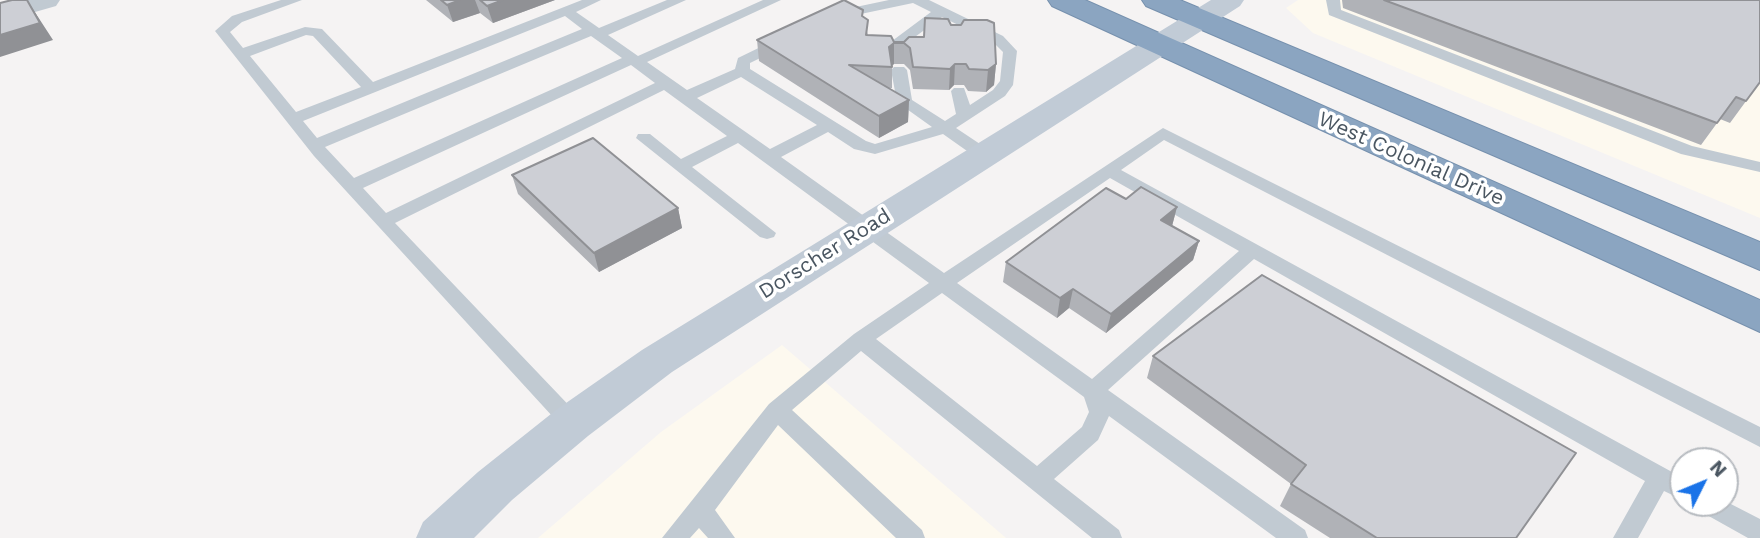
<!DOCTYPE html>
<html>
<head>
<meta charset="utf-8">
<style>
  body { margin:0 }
  #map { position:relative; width:1760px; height:538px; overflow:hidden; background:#f5f3f3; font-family:"Work Sans",sans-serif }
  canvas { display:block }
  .north { position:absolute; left:1669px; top:447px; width:70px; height:70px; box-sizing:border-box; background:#fff; border:2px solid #b7bbc0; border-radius:50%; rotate:47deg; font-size:19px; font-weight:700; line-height:28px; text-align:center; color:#4a5661 }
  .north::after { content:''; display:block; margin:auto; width:24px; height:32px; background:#1a73e8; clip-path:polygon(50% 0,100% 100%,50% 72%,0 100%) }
</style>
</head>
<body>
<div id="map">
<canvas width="1760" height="538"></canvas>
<div class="north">N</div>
</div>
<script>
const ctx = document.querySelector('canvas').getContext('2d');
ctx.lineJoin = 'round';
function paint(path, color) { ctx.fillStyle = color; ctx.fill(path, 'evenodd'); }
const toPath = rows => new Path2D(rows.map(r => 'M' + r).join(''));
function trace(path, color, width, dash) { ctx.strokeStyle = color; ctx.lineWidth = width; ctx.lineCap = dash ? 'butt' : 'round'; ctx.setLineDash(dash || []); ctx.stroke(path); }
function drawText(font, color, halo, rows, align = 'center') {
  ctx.font = font + ' "Work Sans",sans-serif'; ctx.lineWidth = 7; ctx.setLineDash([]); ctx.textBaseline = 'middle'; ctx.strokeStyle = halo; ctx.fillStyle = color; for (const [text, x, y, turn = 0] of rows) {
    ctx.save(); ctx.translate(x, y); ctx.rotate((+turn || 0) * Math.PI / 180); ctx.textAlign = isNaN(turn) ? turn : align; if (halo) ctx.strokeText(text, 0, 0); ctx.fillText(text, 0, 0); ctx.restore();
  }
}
const commercial = toPath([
  [1298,0,1760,0,1760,218,1313,33,1286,8],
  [782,345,1006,538,538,538,661,432]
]);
const lane = toPath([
  [281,0,302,0,242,22,230,32,243,48,305,27,322,29,373,82,582,0,601,0,576,12,599,28,667,0,686,0,608,35,638,56,763,0,781,0,647,62,687,90,735,69,738,58,777,39,787,39,789,42,787,45,750,63,750,69,866,141,875,144,932,127,897,102,891,70,894,67,904,67,907,70,912,100,945,121,956,114,951,91,954,88,964,88,970,105,993,90,1000,81,1003,52,993,42,942,17,904,45,906,58,904,61,894,61,890,44,892,41,931,12,913,3,837,19,830,15,832,12,889,0,929,0,1003,36,1017,51,1013,85,1005,96,956,128,989,150,991,154,989,158,977,158,943,134,875,154,854,149,828,132,781,157,944,273,1163,128,1760,427,1760,447,1164,140,1121,170,1683,478,1683,500,1664,491,1638,538,1613,538,1645,481,1254,259,1108,390,1305,530,1308,538,1276,538,1109,416,1098,440,1054,479,1119,530,1122,538,1092,538,861,351,792,410,922,530,925,538,896,538,778,425,715,510,735,538,708,538,699,528,690,538,662,538,769,404,854,334,929,283,738,143,692,167,776,233,774,237,767,239,760,237,636,138,638,134,650,134,681,159,727,136,664,90,395,223,580,417,583,423,580,429,572,432,564,429,314,156,215,31,232,16,281,0],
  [565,16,582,29,317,138,303,121,565,16],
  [306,35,313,36,361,87,296,112,250,56,306,35],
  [591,36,622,58,354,178,325,147,591,36],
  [631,65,655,83,386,213,363,188,631,65],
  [741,77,817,125,770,149,697,98,741,77],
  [1110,178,1239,251,1092,379,957,283,1110,178],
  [942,293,1084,397,1089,412,1082,427,1037,466,876,339,942,293],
  [1326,0,1340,0,1341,10,1692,146,1760,162,1760,172,1681,154,1329,15,1326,0],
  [1725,501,1760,519,1760,538,1748,538,1698,510,1695,503,1725,503,1725,501]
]);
const street = toPath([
  [17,0,60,0,56,6,0,22,0,5,17,0]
]);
const secondary = toPath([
  [1211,0,1244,0,1240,6,672,372,588,436,512,500,474,538,416,538,423,522,478,472,556,410,642,350,1211,0]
]);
const highway = toPath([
  [1048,0,1085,0,1760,300,1760,332,1052,6,1048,0],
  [1142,0,1180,0,1760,242,1760,270,1146,6,1142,0]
]);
const wall = toPath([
  [426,0,555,0,493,23,480,13,453,22],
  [1342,0,1760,0,1760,82,1730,123,1720,119,1701,145,1343,8],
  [863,10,863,17,868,35,894,42,904,42,924,37,951,25,996,64,994,85,986,92,968,91,964,85,954,85,949,90,913,89,910,70,904,64,894,64,892,66,892,88,888,88,909,100,908,122,879,138,759,61,757,40],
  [512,175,678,208,682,228,599,272,518,194],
  [1126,199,1177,207,1172,226,1199,241,1193,260,1106,333,1069,308,1057,318,1003,282,1006,262],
  [1153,356,1516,538,1330,538,1280,506,1291,484,1147,378]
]);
const shadedWall = toPath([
  [27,0,53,40,0,57,0,35],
  [460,0,475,0,480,13,453,22,447,5],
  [503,0,555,0,493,23,487,6],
  [894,43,894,64,891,66,889,47],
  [955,64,954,85,949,90,950,69],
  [996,64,994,85,986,92,988,70],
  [909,100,908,122,879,138,879,116],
  [1177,207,1172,226,1161,220],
  [678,208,682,228,599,272,594,253],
  [1199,241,1193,260,1106,333,1111,314],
  [1073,289,1069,308,1057,318,1060,298]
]);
const building = toPath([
  [12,0,27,0,40,23,0,35,0,3,12,0],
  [441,0,460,0,447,5,441,0],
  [480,0,503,0,487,6,480,0],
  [844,0,863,10,862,16,868,20,866,35,891,36,894,42,904,42,909,37,924,37,925,18,948,19,951,25,961,25,964,20,987,20,994,23,996,64,988,70,969,69,966,64,955,64,950,69,913,67,910,48,904,43,894,43,889,47,892,67,849,65,909,100,879,116,757,40,844,0],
  [1384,0,1760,0,1760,82,1746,101,1736,97,1717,123,1384,0],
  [593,138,678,208,594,253,512,175,593,138],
  [1141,187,1177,207,1161,220,1199,241,1111,314,1073,289,1060,298,1006,262,1106,188,1126,199,1141,187],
  [1262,275,1576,453,1516,538,1377,538,1291,484,1306,465,1153,356,1262,275]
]);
const streetNames = [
  ["West Colonial Drive",1411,159,24],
  ["Dorscher Road",825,254,-32]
];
paint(commercial, '#fdf9ef');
trace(highway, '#7690ad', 2);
paint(lane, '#c1cad2');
paint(street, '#c1cad2');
paint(secondary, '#c1cbd6');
paint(highway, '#8ba5c1');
paint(wall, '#b0b2b7');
paint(shadedWall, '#909195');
paint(building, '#cdcfd5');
trace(building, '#909195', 2);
drawText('21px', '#4a5661', '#fff', streetNames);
</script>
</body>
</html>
